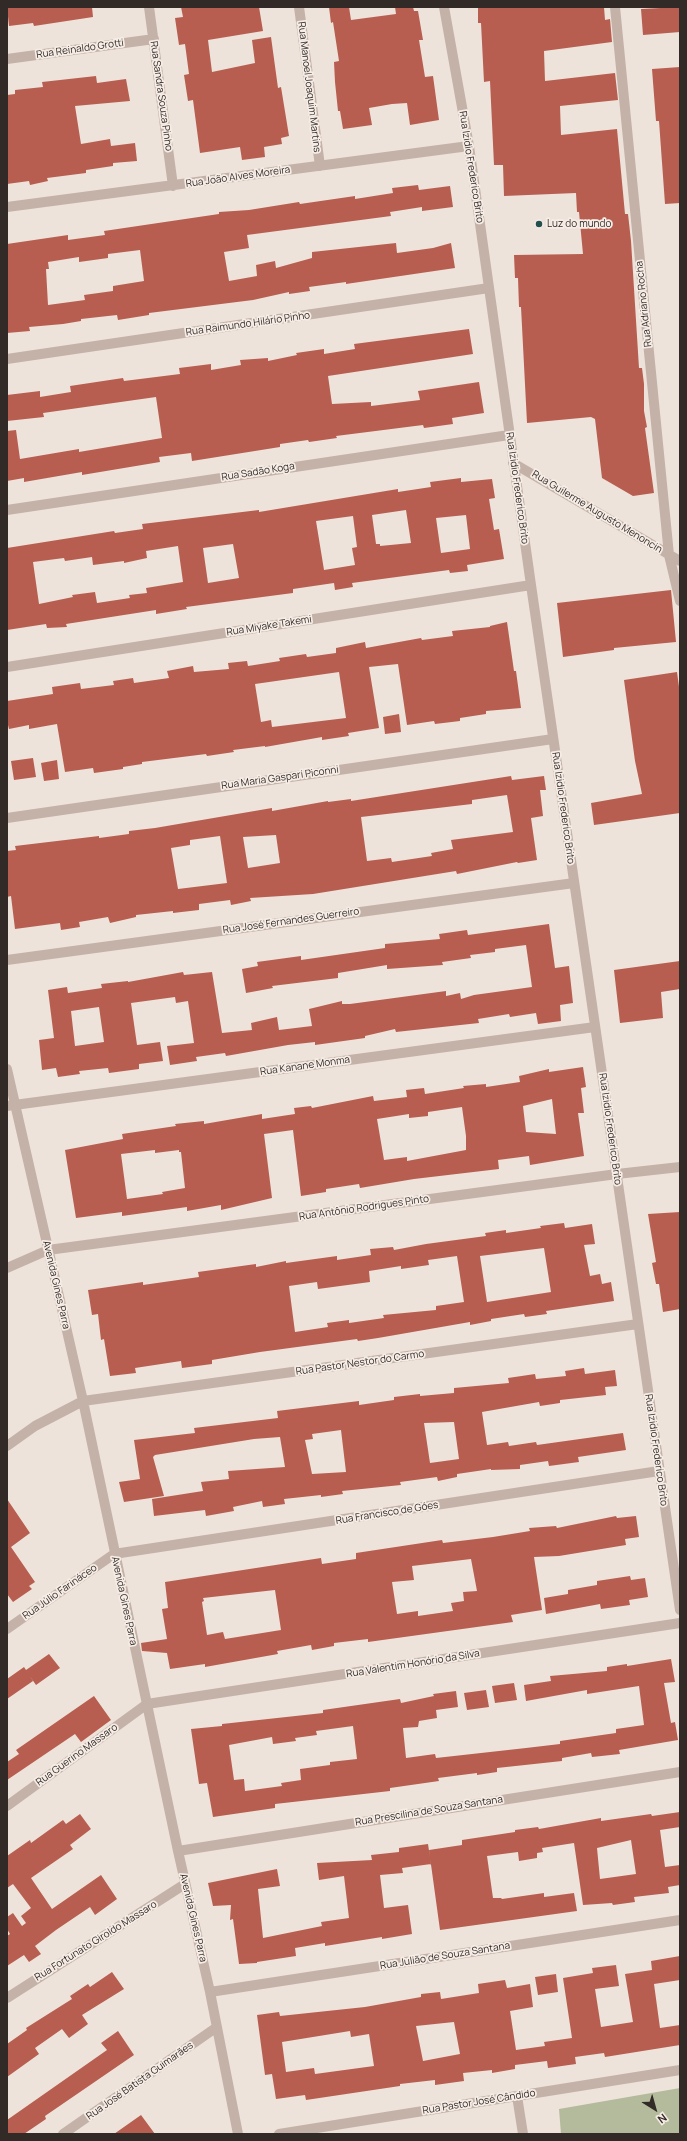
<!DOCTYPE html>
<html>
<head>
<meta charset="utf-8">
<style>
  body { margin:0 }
  #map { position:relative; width:687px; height:2141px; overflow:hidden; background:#eee3da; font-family:Manrope,sans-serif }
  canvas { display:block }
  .frame { position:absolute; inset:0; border:8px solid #322a27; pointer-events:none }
  .north { position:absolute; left:635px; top:2089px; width:40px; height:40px; -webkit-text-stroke:3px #f6ede6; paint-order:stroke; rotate:143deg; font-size:11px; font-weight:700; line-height:16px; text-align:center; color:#322a27 }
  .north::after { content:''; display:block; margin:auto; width:14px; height:18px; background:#322a27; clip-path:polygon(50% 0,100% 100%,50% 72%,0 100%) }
</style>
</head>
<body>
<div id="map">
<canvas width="687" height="2141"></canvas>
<div class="frame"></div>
<div class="north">N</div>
</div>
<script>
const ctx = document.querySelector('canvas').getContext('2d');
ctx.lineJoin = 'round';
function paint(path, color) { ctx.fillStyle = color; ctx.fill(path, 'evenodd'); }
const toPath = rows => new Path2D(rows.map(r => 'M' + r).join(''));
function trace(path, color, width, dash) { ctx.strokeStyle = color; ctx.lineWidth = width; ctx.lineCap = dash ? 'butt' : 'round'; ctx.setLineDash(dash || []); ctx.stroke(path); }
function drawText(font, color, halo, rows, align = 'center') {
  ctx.font = font + ' Manrope,sans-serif'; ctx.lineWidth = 3.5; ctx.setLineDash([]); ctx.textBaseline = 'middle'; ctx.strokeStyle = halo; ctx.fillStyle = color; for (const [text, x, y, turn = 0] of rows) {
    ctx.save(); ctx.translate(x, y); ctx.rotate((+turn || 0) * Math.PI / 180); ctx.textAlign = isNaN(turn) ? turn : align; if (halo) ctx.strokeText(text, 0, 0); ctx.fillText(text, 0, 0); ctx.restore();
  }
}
const green = toPath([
  [680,2088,680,2134,561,2134,559,2109]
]);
const building = toPath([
  [7,7,92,7,93,17,34,26,33,23,9,26],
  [181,7,259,7,263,31,208,40,212,72,255,63,252,40,271,37,278,88,281,87,289,136,281,138,282,144,264,147,265,157,242,160,240,147,200,153,193,100,188,101,184,75,189,74,185,44,179,45,175,18,183,17],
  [329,7,349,7,351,20,396,14,395,7,413,7,414,11,418,11,423,40,419,40,425,77,433,76,439,120,410,125,407,103,392,104,369,108,372,125,343,129,340,111,338,111,335,82,334,62,339,61,333,22,331,23],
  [478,7,604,7,605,20,610,19,612,42,544,51,545,81,615,73,618,100,560,106,561,135,617,129,625,214,628,214,631,241,639,368,642,368,644,384,644,411,647,427,645,428,654,493,633,496,602,478,595,419,591,417,527,423,521,307,519,307,518,278,515,278,514,255,583,254,579,212,577,212,576,193,504,196,503,165,494,165,490,81,484,82,481,23,478,23],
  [680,7,680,32,643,35,641,9],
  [680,67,680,203,665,204,659,121,656,121,652,69],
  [96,76,97,83,126,79,130,101,75,106,81,144,110,139,111,146,135,143,137,161,113,163,113,166,86,170,86,173,47,178,48,181,30,185,29,181,7,184,7,95,15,94,15,90,43,87,42,82],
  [418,185,419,190,450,186,453,207,422,211,422,207,390,212,391,216,247,235,249,248,224,252,229,281,257,276,256,265,275,261,276,268,312,258,312,252,396,243,397,253,433,248,451,243,455,268,346,284,346,282,309,287,310,291,289,294,289,292,253,300,149,313,149,315,118,320,117,315,81,319,81,321,63,324,29,327,30,331,7,333,7,244,68,235,68,240,105,235,104,231,219,214,219,212,249,210,299,202,300,204,355,196,355,199,393,193,392,188],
  [140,250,144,281,113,286,113,291,84,295,85,300,48,305,46,269,49,269,48,262,79,257,79,262,108,258,108,254],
  [469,329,473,354,328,376,332,404,371,402,371,406,420,400,418,391,479,382,484,413,452,418,453,424,424,428,423,425,336,436,337,438,309,442,308,440,280,444,280,447,192,461,191,453,159,457,160,462,82,475,82,472,24,482,24,478,7,481,7,431,16,430,20,459,79,449,79,452,162,438,156,397,43,413,44,417,7,421,7,395,40,391,40,397,71,392,70,386,123,378,124,381,180,374,179,368,211,364,211,370,241,365,240,360,268,358,268,361,297,355,296,353,324,349,324,354,355,349,354,344],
  [461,478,461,482,492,479,495,498,489,499,494,530,499,529,504,559,467,565,468,571,450,573,449,570,352,583,353,587,335,590,334,583,293,589,293,593,186,607,187,609,156,614,156,610,66,624,67,627,47,628,46,624,7,630,7,548,114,531,115,533,143,529,142,524,259,510,259,512,398,489,398,492,431,487,430,482],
  [406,510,411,543,380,546,380,544,376,544,372,515],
  [466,515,470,549,441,553,436,518],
  [353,516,357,547,352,548,355,565,324,570,316,521],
  [233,544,239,578,208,583,203,548],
  [178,546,183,582,146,588,147,593,129,595,130,598,97,603,95,592,72,595,73,597,39,604,33,562,64,558,65,561,92,557,93,565,124,561,124,563,147,558,146,551],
  [671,590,676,642,614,648,614,650,563,657,557,603],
  [507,622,514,671,516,671,521,708,486,711,486,714,460,718,460,721,435,724,434,721,407,725,398,664,369,667,379,728,348,733,349,736,322,740,322,737,265,747,265,746,233,750,234,752,207,756,206,754,142,762,142,764,123,767,123,769,94,773,93,768,65,772,57,724,29,729,29,725,9,729,7,721,7,701,53,694,52,687,80,683,81,689,114,685,113,681,133,678,134,683,169,678,167,671,193,666,194,672,229,669,228,663,247,661,248,666,280,661,279,658,306,654,307,657,336,653,336,648,365,642,366,648,421,638,422,640,453,636,452,631,490,627,490,626],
  [339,672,346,718,272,727,271,720,261,722,255,684],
  [677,672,680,694,680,813,594,825,591,803,642,794,635,761,624,680],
  [399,714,401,732,385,734,383,717],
  [33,758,36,777,14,780,11,761],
  [57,760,59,779,44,781,41,763],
  [511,776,512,780,544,776,546,790,540,790,543,816,531,818,537,860,518,863,517,862,457,874,456,871,313,894,250,898,251,901,231,905,230,900,199,904,199,910,173,913,173,911,136,915,136,917,110,923,108,917,79,922,80,927,61,930,60,923,15,929,11,896,7,897,7,851,16,850,15,846,99,836,99,838,129,834,129,831,155,828,272,808,272,811,328,801,328,802,351,799,351,801],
  [507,795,513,832,451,840,453,849,431,853,432,856,392,862,391,858,367,861,361,817,472,804,472,800],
  [276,835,280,863,248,868,243,837],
  [220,836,227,883,178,889,171,848,190,845,190,840],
  [549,924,555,968,569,966,573,1003,560,1005,561,1021,538,1024,536,1013,510,1017,509,1014,478,1019,479,1023,396,1032,395,1029,365,1036,365,1038,315,1045,315,1042,288,1045,226,1056,225,1053,196,1057,197,1061,170,1065,167,1046,194,1043,188,1001,176,1003,175,997,131,1003,137,1045,160,1042,163,1061,139,1064,139,1069,109,1073,108,1068,79,1071,80,1074,58,1077,56,1068,42,1070,39,1040,54,1038,48,990,67,987,68,993,102,988,101,984,128,981,128,982,183,972,184,975,212,972,222,1033,252,1030,251,1023,277,1017,279,1030,312,1026,309,1009,342,1001,342,1004,350,1004,446,991,446,996,460,993,461,999,474,995,532,987,526,945,495,949,495,952,470,955,471,958,442,962,443,965,387,969,387,965,338,973,338,978,272,986,273,988,246,993,242,969,258,966,257,962,301,956,301,960,385,948,385,944,440,939,439,934,467,930,468,935],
  [99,1007,104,1042,75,1046,71,1011],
  [680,961,680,989,661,992,663,1018,620,1023,614,970],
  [583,1067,586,1087,581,1088,584,1113,578,1113,584,1156,530,1165,529,1156,498,1160,499,1169,414,1179,360,1188,359,1184,326,1189,326,1192,301,1196,293,1130,264,1134,272,1198,221,1210,221,1205,187,1211,187,1207,122,1216,122,1212,76,1218,65,1150,123,1139,122,1134,176,1126,175,1124,204,1121,204,1124,262,1114,262,1119,295,1114,294,1108,311,1106,312,1108,373,1096,374,1101,407,1097,406,1090,424,1088,425,1094,464,1088,463,1086,486,1084,486,1087,520,1082,519,1076,549,1069,549,1072],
  [552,1099,556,1134,526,1132,523,1106],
  [462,1107,466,1136,466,1150,407,1161,407,1157,384,1160,377,1119,409,1114,409,1118,428,1116,428,1112],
  [155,1150,155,1153,179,1150,179,1152,181,1152,185,1188,162,1192,163,1194,127,1199,121,1154],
  [680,1212,680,1309,663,1312,659,1284,656,1284,652,1263,656,1262,648,1214],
  [564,1223,565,1228,592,1224,595,1244,584,1245,590,1276,600,1274,602,1284,611,1282,614,1301,546,1311,547,1314,525,1317,524,1314,491,1319,491,1321,470,1325,470,1322,378,1338,358,1341,357,1339,260,1352,212,1360,212,1364,182,1368,181,1361,135,1368,136,1373,110,1376,104,1339,101,1340,98,1314,92,1315,88,1290,143,1282,143,1285,199,1277,198,1272,256,1264,256,1267,286,1261,286,1263,337,1256,337,1260,371,1255,370,1249,393,1247,394,1250,426,1244,486,1236,485,1233,506,1230,506,1233,541,1228,540,1226],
  [544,1248,551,1292,487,1302,480,1256],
  [457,1256,464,1302,436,1306,436,1310,383,1315,384,1318,349,1323,349,1320,327,1323,328,1327,295,1332,289,1286,317,1282,318,1289,370,1282,369,1271,401,1266,401,1269,429,1265,428,1260],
  [584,1368,585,1374,615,1370,617,1386,605,1387,606,1395,560,1400,560,1403,540,1406,539,1402,482,1412,487,1445,508,1442,509,1446,536,1442,537,1445,623,1433,626,1450,578,1457,579,1462,549,1466,548,1461,520,1465,520,1469,491,1470,491,1469,457,1474,457,1477,438,1481,437,1477,400,1482,401,1485,342,1491,343,1494,321,1497,321,1495,284,1499,285,1504,263,1507,262,1501,233,1507,234,1511,206,1516,205,1510,154,1516,152,1499,203,1491,201,1482,229,1479,228,1471,285,1467,280,1437,254,1439,155,1455,153,1457,164,1496,124,1502,119,1482,140,1479,134,1440,195,1433,194,1428,278,1418,277,1411,359,1401,359,1405,394,1400,394,1397,420,1394,420,1396,454,1393,454,1388,509,1383,508,1378,535,1374,536,1379,566,1376,565,1371],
  [454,1422,459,1459,430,1463,424,1423],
  [341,1430,346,1472,312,1474,305,1440,313,1439,312,1434],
  [7,1499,30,1533,11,1547,35,1582,29,1586,32,1589,13,1602,7,1594],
  [616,1516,617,1518,636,1516,639,1537,625,1539,626,1545,559,1556,534,1557,542,1610,511,1615,513,1622,368,1642,368,1639,334,1643,334,1646,312,1650,311,1645,277,1651,278,1654,205,1667,205,1664,170,1669,167,1653,142,1651,141,1643,167,1639,162,1609,168,1608,165,1582,321,1558,322,1564,356,1559,356,1553,442,1540,443,1543,493,1537,530,1531,529,1528,556,1526,557,1528],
  [471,1559,477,1591,463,1592,464,1601,451,1603,453,1611,418,1616,418,1611,397,1614,392,1582,414,1580,412,1566],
  [275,1590,281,1630,225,1639,223,1632,207,1635,202,1602,204,1601,203,1598],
  [630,1576,631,1580,645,1578,648,1597,629,1600,630,1605,601,1609,600,1604,546,1614,544,1598,568,1594,568,1590,597,1585,597,1581],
  [49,1654,60,1668,36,1685,29,1675,33,1681,7,1699,7,1679,24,1667,26,1670],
  [671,1659,675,1682,664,1683,671,1723,675,1722,678,1740,619,1750,620,1754,592,1757,591,1753,562,1758,562,1761,497,1768,497,1772,477,1775,477,1773,438,1778,439,1781,390,1788,390,1791,275,1804,275,1808,213,1817,207,1783,199,1784,191,1729,222,1726,222,1724,323,1713,323,1710,400,1699,401,1703,434,1696,433,1694,456,1691,458,1707,436,1710,437,1718,419,1721,418,1727,403,1728,406,1758,435,1754,436,1758,526,1748,560,1744,560,1741,616,1733,616,1729,644,1725,639,1686,587,1694,587,1690,526,1701,524,1685,551,1681,550,1676,607,1671,607,1667,627,1664,627,1666],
  [353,1726,357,1759,330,1762,330,1765,300,1769,301,1780,281,1783,282,1786,245,1791,244,1779,234,1780,229,1745,272,1737,273,1744,296,1741,295,1738,317,1735,316,1731],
  [514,1683,517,1700,495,1703,492,1686],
  [486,1690,489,1707,467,1710,464,1693],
  [94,1696,111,1720,81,1742,75,1734,7,1780,7,1762,19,1754,16,1750],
  [680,1812,680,1827,660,1830,665,1867,680,1865,680,1885,668,1887,669,1893,634,1897,635,1902,613,1905,612,1903,583,1905,574,1843,542,1848,543,1852,537,1853,537,1858,519,1861,518,1852,487,1856,493,1898,501,1898,502,1899,544,1893,544,1897,574,1893,577,1911,440,1930,429,1850,462,1845,462,1840,515,1832,515,1830,538,1827,539,1829,601,1818,601,1821,651,1814,652,1816],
  [631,1840,636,1874,600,1879,597,1848],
  [80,1814,91,1829,70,1845,73,1849,31,1878,52,1909,101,1875,117,1899,95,1915,90,1907,56,1930,35,1946,41,1954,29,1962,24,1955,7,1966,7,1936,10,1934,7,1929,7,1917,13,1913,22,1926,26,1923,21,1916,31,1908,13,1884,7,1888,7,1856,30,1840,31,1843,63,1820,66,1824],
  [428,1844,431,1864,402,1868,403,1873,380,1875,384,1908,408,1905,412,1934,382,1939,382,1937,325,1946,325,1943,295,1948,296,1956,257,1962,257,1963,239,1964,233,1919,230,1920,231,1905,213,1906,208,1883,277,1869,280,1886,258,1889,263,1938,322,1926,321,1922,349,1918,344,1876,319,1880,317,1863,372,1860,371,1855,399,1852,399,1848],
  [680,1956,680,1980,654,1984,660,2028,680,2025,680,2045,605,2057,604,2053,575,2057,576,2064,548,2068,547,2061,515,2065,515,2069,492,2073,492,2070,463,2073,464,2081,435,2085,435,2080,400,2084,400,2086,306,2100,305,2095,276,2099,272,2074,265,2075,257,2015,279,2012,280,2016,365,2007,421,1997,421,1994,440,1992,441,1999,479,1993,478,1984,505,1980,507,1988,530,1984,533,2007,510,2011,516,2050,545,2046,544,2042,572,2038,563,1978,593,1973,592,1968,616,1965,619,1986,595,1989,601,2027,633,2022,625,1974,652,1970,651,1961],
  [454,2022,460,2054,423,2061,416,2026],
  [350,2031,351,2037,369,2034,374,2066,315,2074,314,2068,286,2072,282,2042],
  [112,1972,124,1989,82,2015,88,2024,69,2038,62,2029,35,2048,39,2054,7,2077,7,2044,27,2030,26,2028,72,1999,70,1996,88,1984,90,1987],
  [556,1974,558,1992,538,1995,535,1977],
  [118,2031,134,2055,45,2116,46,2119,24,2134,7,2134,7,2120,107,2050,101,2043],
  [141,2115,155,2134,114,2134]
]);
const minor = toPath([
  [149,7,173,186],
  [299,7,320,166],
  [444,7,469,146,531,585,680,1610],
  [615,7,669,555,680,601],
  [7,59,154,39],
  [7,207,469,146],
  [7,359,489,288],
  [513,463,680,561],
  [7,510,509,435],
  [7,667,531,585],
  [7,818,553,739],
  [7,960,574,883],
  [7,1069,83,1401,178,1851,210,1992,238,2134],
  [7,1106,595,1027],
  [7,1268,48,1250,617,1174,680,1167],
  [7,1446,35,1426,83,1401,638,1324],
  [7,1629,114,1554,659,1471],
  [7,1806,147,1704,680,1623],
  [178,1851,680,1772],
  [210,1992,680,1920],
  [7,1998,185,1884],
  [517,2096,523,2134],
  [63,2134,217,2027],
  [279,2134,680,2070]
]);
const markers = [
  [539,224,4,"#224e4d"]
];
const streetNames = [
  ["Rua Reinaldo Grotti",80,49,-8],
  ["Rua Manoel Joaquim Martins",309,87,83],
  ["Rua Sandra Souza Pinho",161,96,82],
  ["Rua Izidio Frederico Brito",471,167,81],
  ["Rua João Alves Moreira",238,177,-8],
  ["Rua Adriano Rocha",644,304,-96],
  ["Rua Raimundo Hilário Pinho",248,324,-8],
  ["Rua Sadão Koga",258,472,-9],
  ["Rua Izidio Frederico Brito",517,488,82],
  ["Rua Guilerme Augusto Menoncin",597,512,31],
  ["Rua Miyake Takemi",269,626,-9],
  ["Rua Maria Gaspari Piconni",280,778,-8],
  ["Rua Izidio Frederico Brito",563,808,82],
  ["Rua José Fernandes Guerreiro",291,921,-8],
  ["Rua Kanane Monma",305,1066,-8],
  ["Rua Izidio Frederico Brito",610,1129,82],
  ["Rua Antônio Rodrigues Pinto",364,1208,-8],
  ["Avenida Gines Parra",56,1285,77],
  ["Rua Pastor Nestor do Carmo",360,1363,-8],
  ["Rua Izidio Frederico Brito",656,1450,82],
  ["Rua Francisco de Góes",387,1513,-9],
  ["Rua Júlio Farináceo",60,1592,-35],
  ["Avenida Gines Parra",124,1601,78],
  ["Rua Valentim Honório da Silva",413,1664,-9],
  ["Rua Guerino Massaro",77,1755,-36],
  ["Rua Prescilina de Souza Santana",429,1811,-9],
  ["Avenida Gines Parra",193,1918,77],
  ["Rua Fortunato Giroldo Massaro",96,1941,-32],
  ["Rua Julião de Souza Santana",445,1956,-9],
  ["Rua José Batista Guimarães",140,2081,-35],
  ["Rua Pastor José Cândido",479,2102,-9]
];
const poiNames = [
  ["Luz do mundo",547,224]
];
paint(green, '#b4bb9c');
paint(building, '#b75e50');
trace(minor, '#c4b2a8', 10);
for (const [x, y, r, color] of markers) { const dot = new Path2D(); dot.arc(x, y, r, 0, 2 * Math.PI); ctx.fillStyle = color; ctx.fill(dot); trace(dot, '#f6ede6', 1.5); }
drawText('10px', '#322a27', '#f6ede6', streetNames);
drawText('10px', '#322a27', '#f6ede6', poiNames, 'left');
</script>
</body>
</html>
